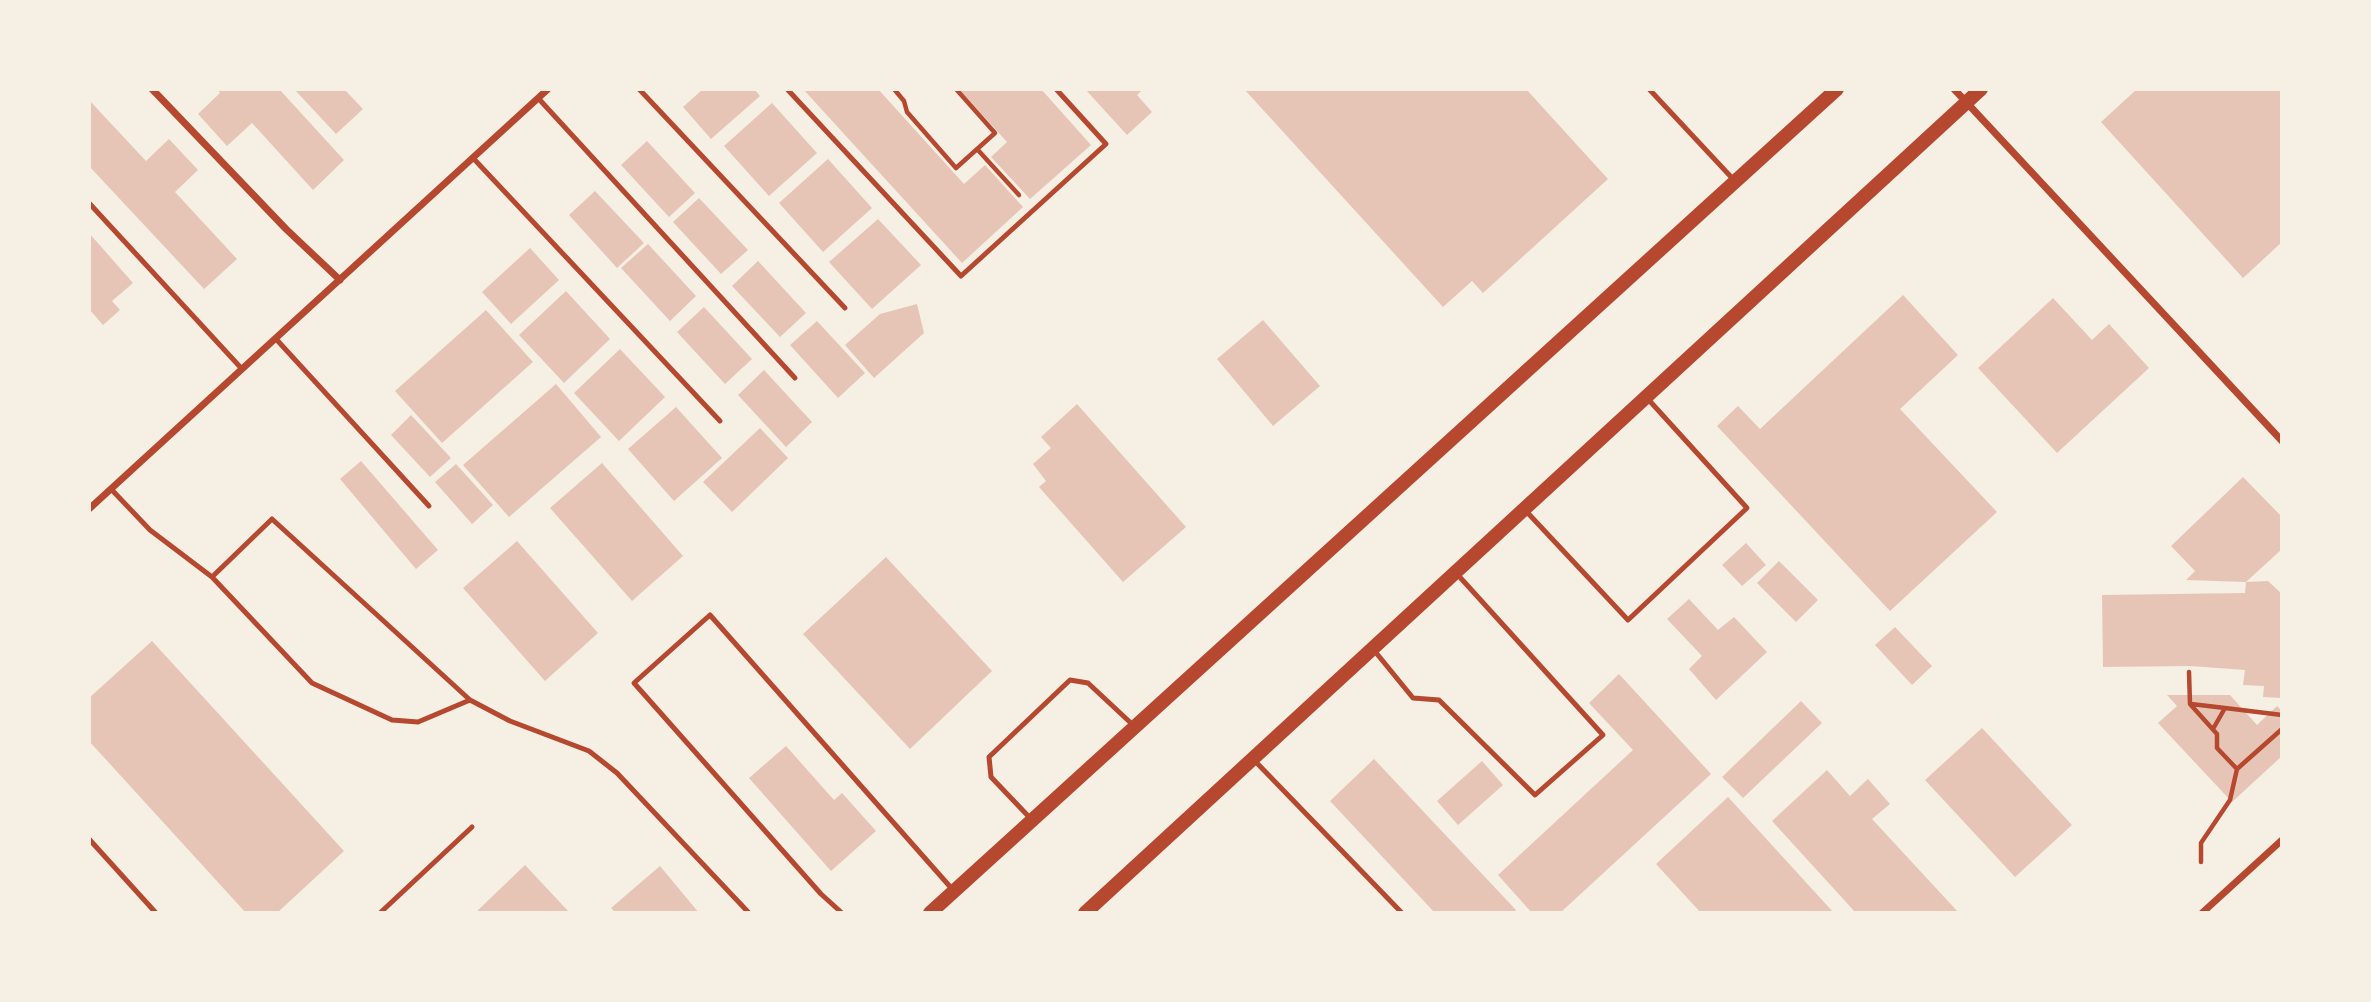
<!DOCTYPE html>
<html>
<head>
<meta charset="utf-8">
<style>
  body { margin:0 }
  #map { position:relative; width:2371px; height:1002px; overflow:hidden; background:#f6efe4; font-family:"Roboto Condensed",sans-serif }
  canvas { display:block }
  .frame { position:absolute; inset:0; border:91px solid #f6efe4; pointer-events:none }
</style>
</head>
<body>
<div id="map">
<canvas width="2371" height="1002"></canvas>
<div class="frame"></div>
</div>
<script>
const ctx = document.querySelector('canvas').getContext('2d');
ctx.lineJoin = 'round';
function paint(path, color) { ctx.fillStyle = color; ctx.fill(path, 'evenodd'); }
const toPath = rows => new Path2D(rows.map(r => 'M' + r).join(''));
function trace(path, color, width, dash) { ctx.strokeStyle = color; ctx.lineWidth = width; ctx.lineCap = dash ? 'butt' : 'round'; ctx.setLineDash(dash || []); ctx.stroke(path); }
const building = toPath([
  [217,89,279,89,344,160,313,190,252,123,227,146,198,114,220,93],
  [294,89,344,89,363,109,336,134],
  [703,89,754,89,760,96,711,139,683,107],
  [803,89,878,89,964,184,985,165,1023,207,962,263],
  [959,89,1041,89,1091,145,1030,199,991,157,1007,142],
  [1085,89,1143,89,1137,95,1152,112,1127,135],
  [1244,89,1526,89,1608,179,1483,293,1472,281,1443,307],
  [2137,89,2282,89,2282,242,2243,278,2101,122],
  [89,100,146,161,169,139,198,170,175,192,237,259,204,289,89,166],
  [772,103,817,153,769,196,724,146],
  [647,141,695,193,669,217,621,165],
  [828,159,872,208,823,252,779,203],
  [595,191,644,243,617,268,569,215],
  [699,198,748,250,721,274,673,222],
  [878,219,921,265,872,309,829,262],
  [89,233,133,283,112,301,120,310,103,325,89,309],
  [648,244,696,296,670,321,621,268],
  [530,248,559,280,511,324,482,292],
  [758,261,806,313,780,337,732,286],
  [566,291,610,339,564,383,519,335],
  [1903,295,1958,355,1900,409,1997,512,1890,611,1717,426,1738,406,1760,429],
  [2053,298,2092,340,2109,324,2149,368,2057,453,1978,368],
  [917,304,924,333,874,378,845,345,880,314],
  [704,307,752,359,725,384,677,332],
  [486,310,533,362,442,443,395,391],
  [1263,320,1320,386,1273,426,1217,359],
  [817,321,865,373,838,398,790,345],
  [620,349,665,397,619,441,574,393],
  [764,370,812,422,786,447,738,395],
  [556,384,601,437,509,517,463,465],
  [1077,404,1186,527,1123,582,1039,487,1046,481,1033,464,1051,448,1041,437],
  [676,407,722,458,674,501,628,449],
  [411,415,451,458,430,477,391,435],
  [760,428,788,458,732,512,703,482],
  [361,461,438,550,416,569,340,479],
  [602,463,683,556,632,601,550,508],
  [456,464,493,505,472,524,435,482],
  [2243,477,2282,517,2282,549,2246,582,2186,580,2195,571,2171,546],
  [517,541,598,633,545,681,463,588],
  [1746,543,1766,565,1742,586,1722,565],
  [886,557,992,671,910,749,803,634],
  [1779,561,1818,600,1796,622,1757,583],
  [2268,581,2282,594,2282,698,2263,697,2264,686,2243,685,2245,670,2190,666,2103,667,2102,595,2245,593,2246,582],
  [1689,599,1718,630,1734,617,1767,652,1716,700,1689,669,1702,656,1667,619],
  [1895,627,1932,666,1912,685,1875,645],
  [152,641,344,851,277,913,246,913,89,741,89,698],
  [1619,674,1711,774,1560,913,1532,913,1498,875,1633,750,1589,703],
  [2167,695,2230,695,2257,725,2277,706,2282,711,2282,756,2232,802,2158,723,2177,706],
  [1801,701,1822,723,1743,798,1722,777],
  [1982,728,2072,825,2015,877,1925,780],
  [786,746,834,800,842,793,876,831,831,871,749,778],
  [1374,759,1516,910,1513,913,1435,913,1330,801],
  [1482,761,1503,785,1458,825,1437,801],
  [1827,770,1850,796,1868,779,1890,804,1872,819,1959,913,1856,913,1772,821],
  [1728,797,1834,913,1701,913,1656,864],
  [525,865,570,913,475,913],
  [660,866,699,913,616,913,611,908]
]);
const path = toPath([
  [894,89,904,101,907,112,956,168,995,133,956,89],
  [977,149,1019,195],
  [2189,672,2190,704,2217,734,2217,748,2237,769,2282,729],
  [2191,704,2225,708],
  [2213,729,2225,708,2282,715],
  [2201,862,2201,843,2230,800,2237,769]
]);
const service = toPath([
  [639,89,845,308],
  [787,89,961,276,1106,144,1056,89],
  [1649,89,1733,179],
  [538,98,795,378],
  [473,158,720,421],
  [89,203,242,369],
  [276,339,429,506],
  [111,489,150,530,212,577],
  [1525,510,1628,620,1747,508,1647,398],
  [1373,649,1413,698,1439,700,1535,795,1603,735,1457,574],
  [470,700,418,722,392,720,312,683,212,577,272,519,470,700,510,721,589,751,617,773,749,913],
  [1253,759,1402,913],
  [1031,819,991,777,989,757,1070,680,1088,683,1133,725],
  [89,839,156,913],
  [380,913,472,827],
  [842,913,821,894,634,683,710,615,953,890]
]);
const minor = toPath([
  [152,89,286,229,340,280],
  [1954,89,2282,441],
  [89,509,548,89],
  [2202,913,2282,840]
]);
const secondary = toPath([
  [930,913,1837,89],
  [1085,913,1981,89]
]);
paint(building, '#e6c5b7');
trace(path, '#b5482f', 4.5);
trace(service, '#b5482f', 5);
trace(minor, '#b5482f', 7);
trace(secondary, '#b5482f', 14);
</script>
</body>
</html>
